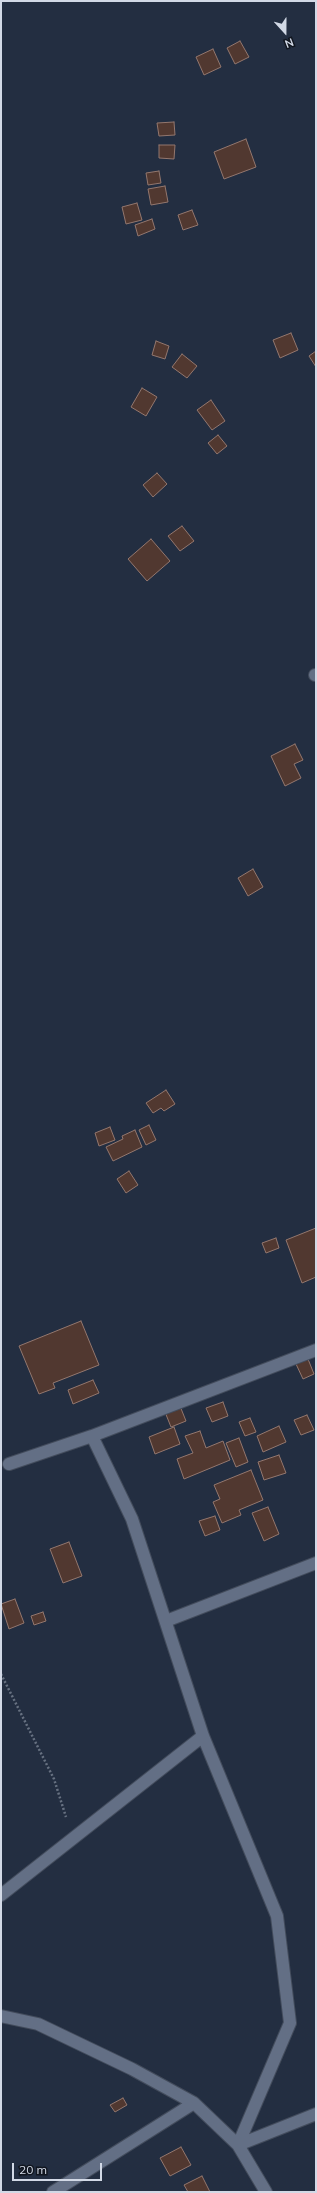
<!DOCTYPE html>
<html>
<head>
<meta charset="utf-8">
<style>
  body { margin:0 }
  #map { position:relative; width:317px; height:2193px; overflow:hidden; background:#232e41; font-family:Mulish,sans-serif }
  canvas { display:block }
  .frame { position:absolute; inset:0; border:2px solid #d2d9e6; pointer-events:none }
  .north { position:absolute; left:265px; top:12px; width:40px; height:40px; -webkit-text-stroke:3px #11161f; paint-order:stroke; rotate:159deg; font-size:11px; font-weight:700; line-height:16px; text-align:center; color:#d2d9e6 }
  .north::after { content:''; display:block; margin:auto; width:14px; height:18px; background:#d2d9e6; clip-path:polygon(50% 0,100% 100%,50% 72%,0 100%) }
  .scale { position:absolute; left:12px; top:2163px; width:90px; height:18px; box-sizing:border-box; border:2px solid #d2d9e6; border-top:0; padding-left:5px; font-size:12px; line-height:14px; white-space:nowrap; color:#d2d9e6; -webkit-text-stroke:3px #11161f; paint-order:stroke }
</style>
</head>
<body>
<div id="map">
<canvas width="317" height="2193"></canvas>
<div class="frame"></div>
<div class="north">N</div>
<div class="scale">20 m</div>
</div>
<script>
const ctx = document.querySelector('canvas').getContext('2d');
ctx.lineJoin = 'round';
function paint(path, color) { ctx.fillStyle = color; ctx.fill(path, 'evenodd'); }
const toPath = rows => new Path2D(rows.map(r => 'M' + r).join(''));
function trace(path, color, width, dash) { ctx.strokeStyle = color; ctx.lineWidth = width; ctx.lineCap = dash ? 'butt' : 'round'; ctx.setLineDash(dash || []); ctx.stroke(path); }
const building = toPath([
  [240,41,249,57,235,64,227,48,240,41],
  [213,49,221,67,204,75,196,57,213,49],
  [174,122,175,135,159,136,157,123,174,122],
  [246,139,256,167,224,179,214,152,246,139],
  [159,145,175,145,174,159,159,158,159,145],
  [159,171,161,183,148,185,146,173,159,171],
  [165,186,168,202,151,205,148,189,165,186],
  [137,203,142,220,126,224,122,207,137,203],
  [192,210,198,225,183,230,178,215,192,210],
  [152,219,155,229,138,236,135,225,152,219],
  [291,333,298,350,280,358,273,340,291,333],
  [156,341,169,346,165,359,152,355,156,341],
  [316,351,316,367,309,356,316,351],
  [182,354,197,366,187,378,172,367,182,354],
  [142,388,157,397,146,416,131,407,142,388],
  [211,400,225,421,212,430,197,410,211,400],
  [218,435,227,446,217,454,208,443,218,435],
  [157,473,167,484,153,497,143,485,157,473],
  [182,526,194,541,180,551,168,536,182,526],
  [151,539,170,561,147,581,128,559,151,539],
  [295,744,303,760,294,764,301,778,285,786,271,756,295,744],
  [253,869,263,887,248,896,238,878,253,869],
  [166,1090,175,1104,164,1111,161,1108,153,1113,146,1103,166,1090],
  [149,1125,156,1140,146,1145,139,1130,149,1125],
  [110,1127,115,1140,99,1146,95,1133,110,1127],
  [135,1130,142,1147,113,1161,106,1147,123,1139,122,1136,135,1130],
  [129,1171,138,1185,126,1193,117,1179,129,1171],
  [316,1228,316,1277,302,1283,286,1240,316,1228],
  [276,1238,279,1248,266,1253,262,1243,276,1238],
  [81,1321,99,1365,53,1383,55,1388,39,1394,19,1346,81,1321],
  [308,1359,314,1374,303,1379,296,1364,308,1359],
  [93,1380,99,1393,73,1404,68,1390,93,1380],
  [223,1402,228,1416,212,1422,206,1408,223,1402],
  [180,1406,186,1421,171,1427,165,1412,180,1406],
  [307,1415,314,1430,301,1435,294,1420,307,1415],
  [250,1418,256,1432,245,1436,239,1422,250,1418],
  [279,1426,286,1442,263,1452,257,1436,279,1426],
  [174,1427,180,1444,155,1454,149,1437,174,1427],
  [200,1431,206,1448,223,1441,230,1460,184,1479,177,1459,193,1453,185,1436,200,1431],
  [239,1438,248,1462,236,1467,226,1443,239,1438],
  [279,1455,286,1473,264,1480,258,1462,279,1455],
  [251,1470,263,1500,239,1510,241,1515,222,1523,213,1502,220,1499,214,1485,251,1470],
  [268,1507,279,1534,264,1541,252,1513,268,1507],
  [215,1516,220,1530,205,1536,199,1521,215,1516],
  [69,1542,82,1576,63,1583,50,1549,69,1542],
  [15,1599,24,1623,9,1629,1,1604,15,1599],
  [43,1612,46,1621,34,1625,31,1616,43,1612],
  [123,2098,127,2105,115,2112,110,2105,123,2098],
  [181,2147,191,2165,170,2176,160,2158,181,2147],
  [202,2176,210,2192,188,2192,184,2185,202,2176]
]);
const path = toPath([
  [1,1674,54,1779,66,1817]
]);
const street = toPath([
  [315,675,316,675],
  [92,1436,316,1350],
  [9,1464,92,1436,132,1519,203,1736,277,1916,290,2023,238,2145,266,2192],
  [166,1621,316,1563],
  [1,1895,203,1736],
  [1,2016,38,2024,132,2069,194,2103],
  [53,2192,194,2103,238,2145,316,2114]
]);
paint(building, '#513830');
trace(building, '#93776e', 1);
trace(street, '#434c5c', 14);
trace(path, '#677181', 2.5, [2, 2]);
trace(street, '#636f85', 12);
</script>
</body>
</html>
